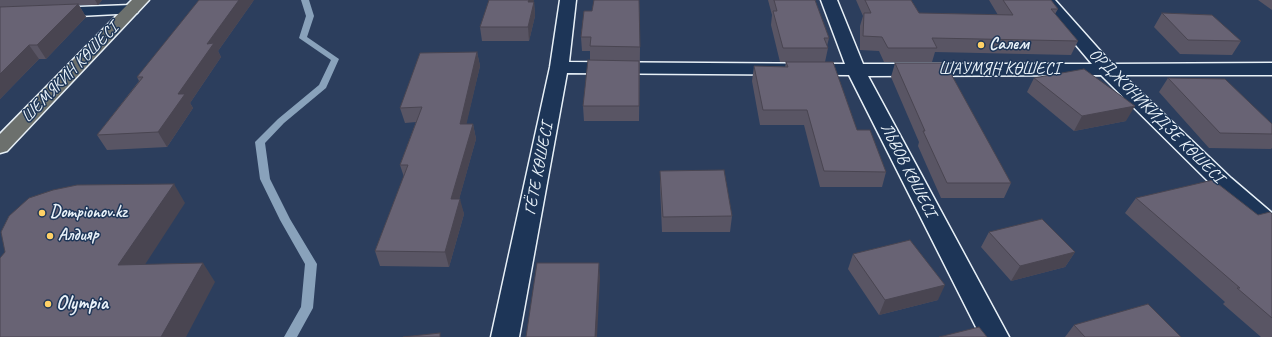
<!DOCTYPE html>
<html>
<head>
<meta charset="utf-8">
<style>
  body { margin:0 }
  canvas { display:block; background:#2c3e5d }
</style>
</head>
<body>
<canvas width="1272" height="337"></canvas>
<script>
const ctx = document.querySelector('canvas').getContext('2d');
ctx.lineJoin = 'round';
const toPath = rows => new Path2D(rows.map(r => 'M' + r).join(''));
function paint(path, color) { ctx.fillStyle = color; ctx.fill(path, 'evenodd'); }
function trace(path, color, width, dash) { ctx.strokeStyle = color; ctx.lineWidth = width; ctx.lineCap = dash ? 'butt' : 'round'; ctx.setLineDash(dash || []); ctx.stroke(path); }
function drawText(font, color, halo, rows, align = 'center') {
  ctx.font = font + ' Caveat,sans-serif'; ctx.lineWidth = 3; ctx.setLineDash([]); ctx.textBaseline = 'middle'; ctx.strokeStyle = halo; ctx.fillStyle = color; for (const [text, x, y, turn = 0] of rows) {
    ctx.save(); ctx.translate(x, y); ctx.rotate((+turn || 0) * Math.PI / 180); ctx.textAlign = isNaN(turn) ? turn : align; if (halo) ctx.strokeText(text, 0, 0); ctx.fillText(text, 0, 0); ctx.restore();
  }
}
const stream = toPath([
  [301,0,309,0,314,16,307,37,339,59,326,88,284,123,265,143,270,179,290,219,317,264,313,308,297,337,284,337,301,307,305,264,280,220,260,179,255,142,278,119,319,85,331,60,299,38,306,16,301,0]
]);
const minor = toPath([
  [560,0,576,0,569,62,845,64,821,0,837,0,863,64,1092,64,1038,0,1055,0,1112,64,1272,63,1272,75,1123,75,1231,178,1272,213,1272,235,1264,232,1215,188,1101,75,868,76,1009,337,981,337,849,75,567,73,519,337,491,337,550,67,560,0],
  [131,5,137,7,139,10,137,13,0,20,0,10,131,5]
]);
const major = toPath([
  [132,0,149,0,7,151,0,153,0,134,132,0]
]);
const wall = toPath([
  [0,0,102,0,98,5,79,5,86,17,46,59,39,59,0,99],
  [254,0,218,51,221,57,190,103,193,108,167,147,107,150,97,135,139,81,137,77],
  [768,0,815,0,829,38,827,46,828,48,825,62,857,130,886,172,882,187,820,187,804,125,760,125,752,81,754,66,785,67,786,62,780,62,771,25,772,15],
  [856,0,911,0,919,13,998,15,989,0,1051,0,1058,9,1055,14,1078,41,1071,55,935,52,932,62,884,62,879,51,860,50,860,26,863,16],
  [1258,0,1272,0,1272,10],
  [533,2,534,2,535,16,529,41,482,41,480,27],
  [584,11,640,47,639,121,584,121,583,106,590,60,590,51,582,51,581,37],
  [1162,13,1241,41,1232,55,1180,54,1154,27],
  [477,52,480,66,466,124,473,124,476,139,459,199,464,214,449,267,380,266,375,251,404,177,400,165,416,122,405,123,400,108],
  [895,63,1011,183,1004,198,941,198,918,146,919,142,891,77],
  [1034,78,1126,121,1074,131,1027,92],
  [1168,78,1272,124,1272,148,1271,149,1209,148,1159,92],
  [660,171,732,216,730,232,662,232,660,186],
  [1136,198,1258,215,1272,214,1272,337,1261,337,1223,304,1225,302,1125,213],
  [989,232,1075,252,1065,267,1011,281,981,247],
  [853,254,938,300,879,315,848,269],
  [1074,325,1181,337,1065,337]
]);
const shadedWall = toPath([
  [95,0,102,0,98,5],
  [239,0,254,0,218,51,221,57,190,103,193,108,167,147,158,132,178,94,207,44],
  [529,0,534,0,530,16,528,2],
  [534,2,535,16,529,41,528,27],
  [78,4,86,17,46,59,37,45],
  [29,45,39,59,0,99,0,74],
  [477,52,480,66,463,139,460,124],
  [1135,106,1126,121,1074,131,1082,116],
  [473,124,476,139,455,214,451,199],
  [174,184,185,203,133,283,118,265],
  [460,199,464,214,449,267,445,252],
  [1075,252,1065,267,1011,281,1020,266],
  [203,263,215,282,186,337,161,337],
  [599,263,600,278,597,337,595,337],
  [945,285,938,300,879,315,885,300]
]);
const building = toPath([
  [199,0,239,0,207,44,214,43,178,94,185,94,158,132,97,135,143,77,137,77,199,0],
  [489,0,529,0,528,2,534,2,528,27,480,27,489,0],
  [594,0,639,0,640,47,590,46,591,37,581,37,584,11,592,11,594,0],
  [774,0,815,0,829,38,824,38,828,48,783,48,773,11,777,11,774,0],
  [865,0,911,0,919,13,1013,15,1003,0,1051,0,1058,9,1051,9,1078,41,932,38,937,48,888,48,882,37,863,36,864,13,871,13,865,0],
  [78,4,37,45,29,45,0,74,0,7,78,4],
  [1162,13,1212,15,1241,41,1188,40,1162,13],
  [477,52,460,124,473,124,451,199,460,199,445,252,375,251,408,165,400,165,422,107,400,108,420,53,477,52],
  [588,60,639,61,639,106,583,106,588,60],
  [786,62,833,62,857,130,870,130,886,172,824,171,807,110,763,110,754,66,788,67,786,62],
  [895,63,945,63,1011,183,947,183,923,131,925,131,895,63],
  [1084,69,1135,106,1082,116,1034,78,1084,69],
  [1168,78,1225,79,1272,124,1272,134,1220,133,1168,78],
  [724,170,732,216,663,217,660,171,724,170],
  [1213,180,1258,215,1270,212,1272,214,1272,318,1237,288,1240,288,1136,198,1213,180],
  [174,184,118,265,203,263,161,337,0,337,0,258,5,252,1,232,9,216,29,198,53,190,77,185,174,184],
  [1042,219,1075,252,1020,266,989,232,1042,219],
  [910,240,945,285,885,300,853,254,910,240],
  [537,263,599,263,595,337,526,337,537,263],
  [1148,304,1181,337,1085,337,1074,325,1148,304],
  [979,327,987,337,939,337,979,327],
  [440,333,440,337,403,337,440,333]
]);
const markers = [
  [981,45,4,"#ffd166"],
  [42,213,4,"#ffd166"],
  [50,236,4,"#ffd166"],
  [48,304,4,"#ffd166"]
];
const poiNames = [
  ["Салем",989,45],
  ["Dompionov.kz",50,213],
  ["Алдияр",58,236]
];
const streetNames = [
  ["ШАУМЯН КӨШЕСІ",999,70],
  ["ШЕМЯКИН КӨШЕСІ",70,73,-46],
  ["ОРДЖОНИКИДЗЕ КӨШЕСІ",1156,116,45],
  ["ГЁТЕ КӨШЕСІ",539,169,-79],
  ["ЛЬВОВ КӨШЕСІ",908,170,63]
];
const nearPoinames = [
  ["Olympia",56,304]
];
paint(stream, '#89a2bb');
trace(minor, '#e8f1f8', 3);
trace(major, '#e8f1f8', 3);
paint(minor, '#1d3557');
paint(major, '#6c706d');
paint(wall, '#595564');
paint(shadedWall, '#494551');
paint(building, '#686374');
trace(building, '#494551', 1);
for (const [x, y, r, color] of markers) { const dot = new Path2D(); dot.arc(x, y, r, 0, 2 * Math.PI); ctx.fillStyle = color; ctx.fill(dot); trace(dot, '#1d3557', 1.5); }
drawText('bold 17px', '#e8f1f8', '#1d3557', poiNames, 'left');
drawText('17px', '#e8f1f8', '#1d3557', streetNames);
drawText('bold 20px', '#e8f1f8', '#1d3557', nearPoinames, 'left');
</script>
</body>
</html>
